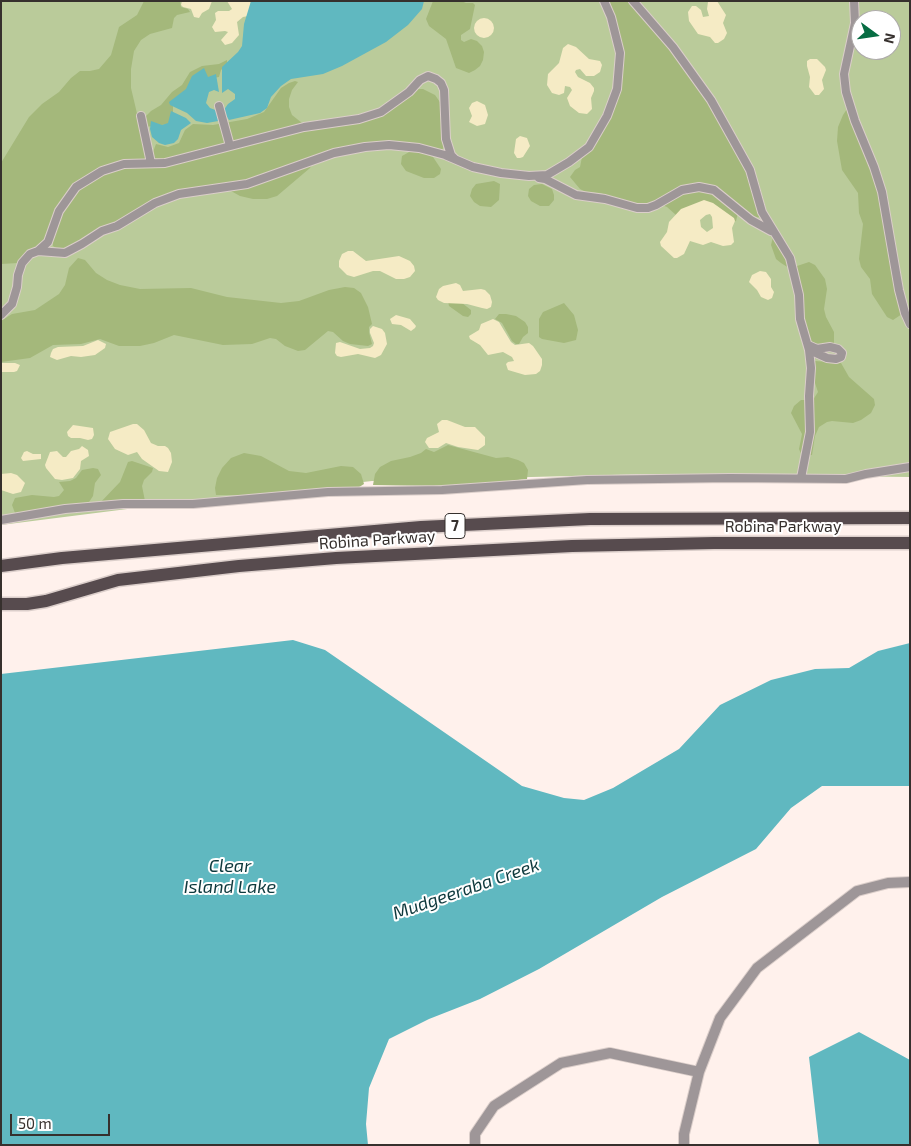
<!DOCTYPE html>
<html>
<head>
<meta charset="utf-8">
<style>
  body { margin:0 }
  #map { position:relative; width:911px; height:1146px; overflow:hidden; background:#fff1ec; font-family:"Exo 2",sans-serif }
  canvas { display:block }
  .frame { position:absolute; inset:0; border:2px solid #36302d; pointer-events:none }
  .north { position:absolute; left:851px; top:10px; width:50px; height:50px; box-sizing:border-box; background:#fff; border:1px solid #afacab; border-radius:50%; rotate:104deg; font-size:14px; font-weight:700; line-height:20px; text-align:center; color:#36302d }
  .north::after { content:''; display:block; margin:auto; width:18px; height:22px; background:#076d43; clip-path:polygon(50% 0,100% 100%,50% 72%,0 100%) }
  .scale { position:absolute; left:10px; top:1114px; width:100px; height:22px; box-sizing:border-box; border:2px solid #36302d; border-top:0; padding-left:6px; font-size:15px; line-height:18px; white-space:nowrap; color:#36302d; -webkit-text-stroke:4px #fff; paint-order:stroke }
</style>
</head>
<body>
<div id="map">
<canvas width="911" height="1146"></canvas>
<div class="frame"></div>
<div class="north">N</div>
<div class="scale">50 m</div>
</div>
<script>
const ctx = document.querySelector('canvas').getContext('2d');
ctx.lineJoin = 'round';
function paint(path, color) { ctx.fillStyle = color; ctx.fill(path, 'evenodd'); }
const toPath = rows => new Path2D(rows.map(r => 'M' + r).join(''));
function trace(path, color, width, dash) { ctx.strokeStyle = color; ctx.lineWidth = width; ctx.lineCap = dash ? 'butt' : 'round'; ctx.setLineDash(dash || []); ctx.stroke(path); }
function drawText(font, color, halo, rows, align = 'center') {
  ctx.font = font + ' "Exo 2",sans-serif'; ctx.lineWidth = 4; ctx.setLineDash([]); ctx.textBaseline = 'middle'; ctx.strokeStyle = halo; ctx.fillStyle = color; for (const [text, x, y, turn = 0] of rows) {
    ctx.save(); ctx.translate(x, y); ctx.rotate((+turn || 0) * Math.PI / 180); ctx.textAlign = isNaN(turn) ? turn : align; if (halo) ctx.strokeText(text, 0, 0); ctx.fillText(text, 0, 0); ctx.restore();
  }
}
const green = toPath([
  [1,1,910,1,910,477,651,474,372,481,151,506,1,525],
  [861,20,891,20,891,50,861,50]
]);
const forest = toPath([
  [144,1,180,1,181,7,188,9,190,12,177,15,174,18,172,28,150,34,141,40,134,51,131,69,131,88,148,160,100,169,56,212,44,242,18,263,1,264,1,163,29,117,42,104,59,92,71,78,80,71,90,71,99,69,111,55,119,27,137,15],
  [433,1,461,1,466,3,473,3,475,5,470,29,461,35,461,40,464,42,471,39,477,41,482,46,484,52,483,60,480,66,475,70,469,73,456,68,446,39,429,26,426,19],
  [610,1,627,1,641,12,661,35,706,97,743,162,760,211,759,217,755,218,738,213,736,221,733,222,720,213,676,215,667,207,662,205,636,205,600,193,586,192,580,189,570,177,575,170,580,167,582,157,589,150,621,78],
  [227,60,227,64,221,70,219,77,213,78,187,92,173,103,173,117,169,124,145,127,144,118,151,111,161,105,172,92,182,85,190,72,202,66,219,64],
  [295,81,298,82,292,90,289,99,289,107,292,115,302,123,313,128,373,116,414,89,423,89,435,95,442,105,445,144,442,150,396,144,317,156,310,168,277,196,267,199,253,199,240,196,231,191,210,186,171,193,67,250,59,250,53,246,52,236,61,213,79,189,101,174,154,160,153,152,156,144,168,147,179,143,185,130,193,124,213,125,247,119,264,112,281,88,289,83],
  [847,109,849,110,878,186,902,314,893,320,887,317,872,294,870,279,861,267,859,259,863,224,859,213,858,193,842,170,837,141,838,127,843,115],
  [411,151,426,154,433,157,441,169,440,174,434,178,424,178,406,171,401,164,402,156],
  [494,181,500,184,499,200,491,207,480,206,474,202,470,196,472,189,476,184],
  [542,184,552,189,554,195,554,200,549,206,540,206,531,201,528,196,529,189,534,185],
  [773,237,788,260,789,268,781,263,776,259,771,245],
  [78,258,85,260,96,273,107,280,120,285,140,289,191,288,227,297,281,303,299,301,329,290,345,287,354,288,361,293,368,307,372,324,369,327,369,332,372,344,368,346,350,344,343,341,333,332,328,331,305,350,298,351,285,346,276,339,270,338,252,344,223,345,174,335,154,343,140,346,119,346,100,339,81,344,53,345,30,358,1,362,1,321,12,314,35,310,59,294,65,285,69,268],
  [809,262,815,265,825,279,827,289,824,309,826,317,834,332,834,344,818,347,808,342,805,333,794,267],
  [448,301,462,303,471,310,471,314,468,317,463,316,449,306],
  [564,303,574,315,578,330,576,340,564,343,542,339,539,337,539,319,543,312],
  [499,314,506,314,516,316,525,322,528,327,528,333,523,337,519,344,516,344,512,341,502,323,495,319],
  [815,361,841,363,849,377,874,399,875,405,871,413,861,420,853,423,832,421,827,422,819,427,815,436,812,455,802,456,799,449,802,434,791,413,794,406,801,400,813,400,818,392,815,383],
  [448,445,496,458,508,457,518,460,524,463,528,470,527,479,491,483,433,486,373,485,375,474,380,467,391,461,410,457,421,453,426,449,434,452],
  [244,453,261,456,289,471,306,473,341,466,353,467,361,474,364,484,356,489,263,495,216,495,215,488,217,478,222,468,231,458],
  [132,461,153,468,152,472,144,480,142,486,145,501,99,504,120,482,128,462],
  [93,468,98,469,101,475,95,483,93,496,87,505,15,513,12,505,15,498,32,495,54,497,59,496,64,490,59,482,70,481,76,478,82,470]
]);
const sand = toPath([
  [182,1,212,1,209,9,202,13,199,18,194,17,191,9,183,7,181,5],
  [227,1,251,1,248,16,243,17,237,22,239,35,232,43,225,45,221,40,228,32,225,31,215,32,212,27,216,20,215,13,218,11,229,11,232,9],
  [717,1,726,15,723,23,727,33,724,39,718,43,715,43,710,37,698,34,689,21,688,12,692,6,696,6,701,10,703,17,709,16,707,9,708,2],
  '474 28a10 10 0 1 1 20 0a10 10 0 1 1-20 0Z',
  [568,44,576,47,589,59,600,61,602,65,600,72,594,76,586,76,580,69,576,70,575,72,578,77,590,83,594,88,594,91,591,98,592,109,587,114,579,113,570,106,567,98,572,90,570,87,565,86,564,93,559,95,552,93,547,85,548,74,559,63,563,48],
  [810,59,817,59,825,67,826,70,822,80,824,89,819,95,815,95,809,87,810,77,807,66,807,61],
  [477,101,485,105,488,115,485,124,477,126,469,122,472,116,469,108,472,103],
  [520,136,527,138,530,146,523,157,520,158,517,158,514,153,516,139],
  [704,200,713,203,734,218,735,221,732,228,734,242,731,245,723,246,711,242,703,245,690,241,684,254,677,258,674,258,661,246,660,242,667,232,669,222,681,209],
  [710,214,712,217,713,228,707,232,701,227,700,220,706,215],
  [348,251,353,251,366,261,399,256,410,261,414,266,415,271,410,277,404,279,396,279,380,271,373,271,354,277,347,275,339,267,339,261,342,254],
  [760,271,766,272,771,279,771,287,774,292,772,298,768,300,761,297,757,290,749,282,752,275],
  [456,283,460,285,463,291,481,289,485,290,490,295,492,302,491,307,487,309,482,308,467,304,444,303,438,300,436,297,439,289,443,286],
  [396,315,410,319,416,326,415,328,411,331,401,325,392,324,390,319],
  [493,319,499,322,511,342,515,345,529,343,533,346,542,359,542,365,540,371,536,374,525,375,508,370,506,364,508,362,514,361,512,357,503,352,488,355,480,345,470,339,469,336,479,330,481,324],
  [373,326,382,329,385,333,387,344,381,355,375,358,358,354,341,357,337,356,335,353,336,343,340,342,360,349,370,348,373,346,374,343,370,333,370,329],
  [98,340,106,344,105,348,95,355,81,357,71,356,57,360,50,357,51,353,53,349,58,347,83,346],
  [1,363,15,363,20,365,17,371,14,372,1,372],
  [442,420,447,420,465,427,475,427,485,437,485,445,478,450,458,447,446,443,438,448,429,448,425,442,427,438,439,432,437,424],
  [133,424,137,424,144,430,151,443,158,446,165,446,168,448,171,453,172,462,168,472,159,471,142,459,137,452,128,455,115,449,108,439,110,432],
  [73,425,93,428,94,435,92,439,88,440,80,438,71,438,68,436,67,432],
  [82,446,88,450,89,456,81,461,80,469,73,478,62,480,55,479,46,468,45,465,50,452,57,451,63,457,66,457,71,451,79,449],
  [27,451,33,454,41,454,41,459,23,461,21,458,24,452],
  [11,473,17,475,25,483,21,492,13,494,1,490,1,474]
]);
const water = toPath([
  [251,1,424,1,422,9,408,25,386,42,342,66,323,74,291,79,281,86,271,97,267,108,260,113,229,120,223,111,228,104,235,99,235,94,228,89,222,93,222,67,238,52,242,46,244,24],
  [204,68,208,77,216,74,219,92,214,90,209,92,206,103,210,108,218,111,224,120,207,123,196,121,187,113,170,105,169,102,186,89,192,76],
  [171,111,186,118,191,123,181,130,178,139,174,143,165,145,159,143,152,137,150,129,151,121,162,125,168,123],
  [293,640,325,650,522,786,564,798,584,800,613,788,679,749,720,705,771,680,815,669,849,668,878,651,910,643,910,786,822,786,791,808,756,849,662,897,539,969,480,999,429,1019,389,1039,369,1088,366,1124,368,1145,1,1145,1,674],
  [859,1032,910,1060,910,1145,819,1145,809,1057]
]);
const service = toPath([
  [633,1,673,47,711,100,750,170,762,212,790,258,799,295,800,319,809,350,811,368,809,396,810,432,801,478],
  [854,1,855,23,844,74,846,92,855,121,874,167,882,192,899,290,905,313,910,324],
  [219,106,230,146],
  [141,116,151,163],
  [539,178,545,179,576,195,605,199,637,208,648,208,656,205,682,190,699,187,714,190,751,220,771,231],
  [38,251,48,242,59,211,76,187,102,171,124,164,165,163,304,127,359,119,381,112,409,92,420,80,428,76,436,79,441,83,444,90,446,139,451,155,455,159],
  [1,315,12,304,17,287,18,275,22,263,30,254,38,251,65,253,82,244,102,231,117,226,155,203,179,194,247,184,334,153,365,147,389,145,419,148,445,155,473,167,501,173,529,176,547,175,569,162,589,147,607,116,617,89,620,53,611,17,604,1],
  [808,345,817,349,830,347,838,349,842,353,841,357,836,359,827,358,816,353,808,345],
  [1,520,65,509,123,504,193,504,328,492,442,490,587,480,730,478,846,479,866,474,910,467]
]);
const minor = toPath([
  [475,1145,475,1134,494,1106,561,1063,610,1053,699,1072],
  [684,1145,684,1134,699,1072,720,1018,757,968,857,891,888,883,910,882]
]);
const primary = toPath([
  [1,566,62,558,421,527,590,519,910,518],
  [1,604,27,604,46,601,118,580,239,566,336,558,572,546,714,543,910,543]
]);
const shields = [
  [455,526,20]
];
const shieldNames = [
  ["7",455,526]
];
const streetNames = [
  ["Robina Parkway",783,527],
  ["Robina Parkway",377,540,-4]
];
const waterNames = [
  ["Clear",230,866],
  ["Island Lake",230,887],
  ["Mudgeeraba Creek",466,889,-19]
];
paint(green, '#bacb9a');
paint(forest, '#a4b87b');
paint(sand, '#f5ebc5');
paint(water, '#60b8c0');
trace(service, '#dbceca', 10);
trace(minor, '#dbceca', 12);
trace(primary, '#dbceca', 15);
trace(service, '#9e9698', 8);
trace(minor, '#9e9698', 10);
trace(primary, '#574b4e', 12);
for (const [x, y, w] of shields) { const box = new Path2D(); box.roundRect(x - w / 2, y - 12.5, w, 25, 4); ctx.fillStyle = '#fff'; ctx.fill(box); trace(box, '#36302d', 1); }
drawText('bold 15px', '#36302d', null, shieldNames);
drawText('16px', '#36302d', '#fff', streetNames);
drawText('italic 18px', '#0e393d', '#fff', waterNames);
</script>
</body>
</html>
